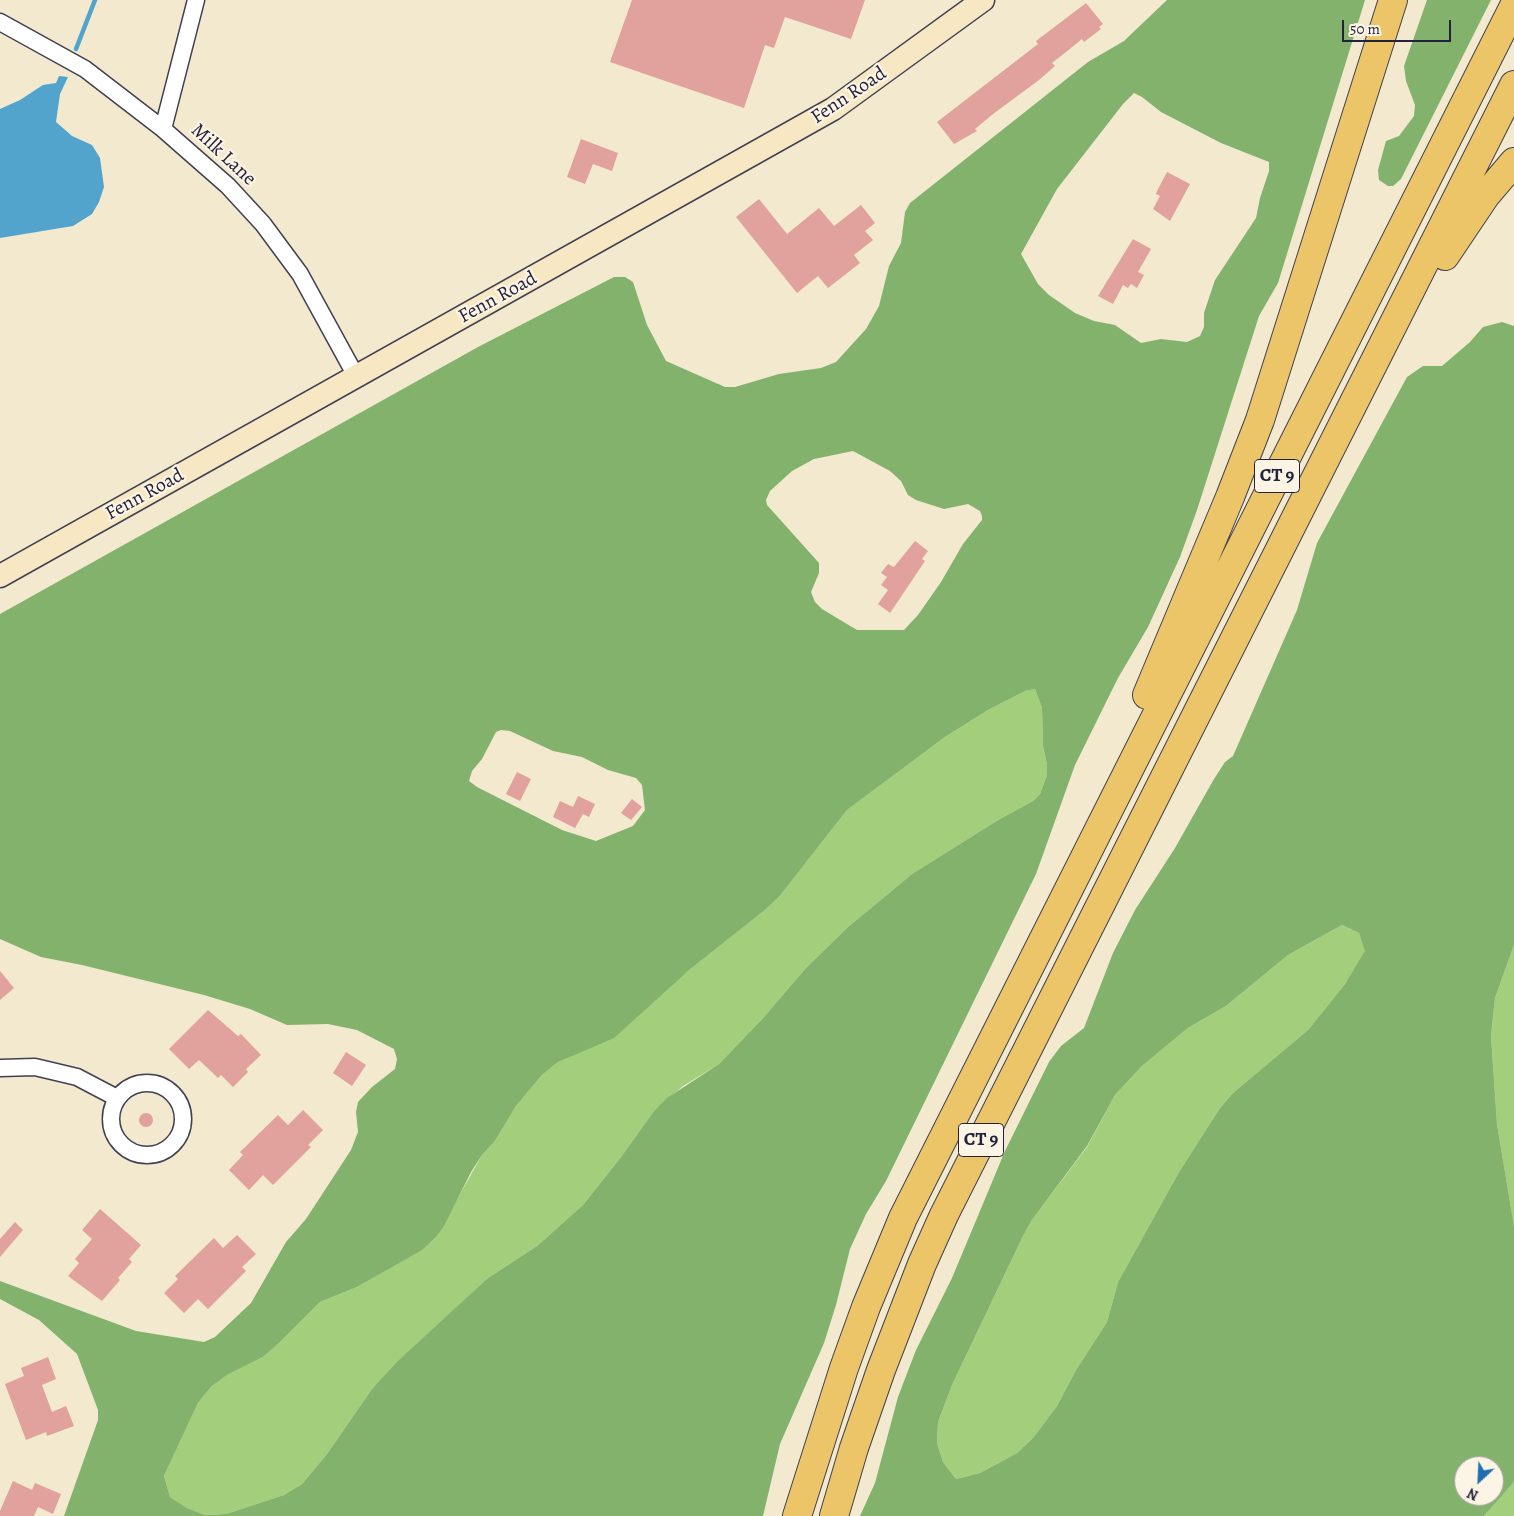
<!DOCTYPE html>
<html>
<head>
<meta charset="utf-8">
<style>
  body { margin:0 }
  #map { position:relative; width:1514px; height:1516px; overflow:hidden; background:#f2e9cf; font-family:Alegreya,serif }
  canvas { display:block }
  .north { position:absolute; left:1454px; top:1456px; width:50px; height:50px; box-sizing:border-box; background:#fcf5e5; border:1px solid #a5a1a1; border-radius:50%; rotate:205deg; font-size:14px; font-weight:700; line-height:20px; text-align:center; color:#22223b }
  .north::after { content:''; display:block; margin:auto; width:18px; height:22px; background:#1f6fb2; clip-path:polygon(50% 0,100% 100%,50% 72%,0 100%) }
  .scale { position:absolute; left:1342px; top:20px; width:109px; height:22px; box-sizing:border-box; border:2px solid #22223b; border-top:0; padding-left:6px; font-size:15px; line-height:18px; white-space:nowrap; color:#22223b; -webkit-text-stroke:4px #fcf5e5; paint-order:stroke }
</style>
</head>
<body>
<div id="map">
<canvas width="1514" height="1516"></canvas>
<div class="north">N</div>
<div class="scale">50 m</div>
</div>
<script>
const ctx = document.querySelector('canvas').getContext('2d');
ctx.lineJoin = 'round';
function paint(path, color) { ctx.fillStyle = color; ctx.fill(path, 'evenodd'); }
const toPath = rows => new Path2D(rows.map(r => 'M' + r).join(''));
function trace(path, color, width, dash) { ctx.strokeStyle = color; ctx.lineWidth = width; ctx.lineCap = dash ? 'butt' : 'round'; ctx.setLineDash(dash || []); ctx.stroke(path); }
function drawText(font, color, halo, rows, align = 'center') {
  ctx.font = font + ' Alegreya,serif'; ctx.lineWidth = 4.5; ctx.setLineDash([]); ctx.textBaseline = 'middle'; ctx.strokeStyle = halo; ctx.fillStyle = color; for (const [text, x, y, turn = 0] of rows) {
    ctx.save(); ctx.translate(x, y); ctx.rotate((+turn || 0) * Math.PI / 180); ctx.textAlign = isNaN(turn) ? turn : align; if (halo) ctx.strokeText(text, 0, 0); ctx.fillText(text, 0, 0); ctx.restore();
  }
}
const green = toPath([
  [1035,689,1042,708,1043,746,1047,765,1047,775,1040,794,1033,801,998,820,912,874,848,927,805,969,764,1017,719,1064,683,1086,654,1111,621,1157,583,1205,537,1246,488,1278,372,1389,327,1454,302,1484,284,1495,226,1514,205,1515,187,1508,170,1497,164,1476,198,1403,211,1387,227,1375,263,1357,278,1344,320,1302,357,1287,421,1250,436,1237,482,1155,495,1141,516,1106,542,1075,558,1062,576,1053,688,971,765,910,779,897,847,810,945,737,988,710,1025,691],
  [1342,925,1359,933,1366,951,1345,984,1308,1030,1233,1093,1220,1108,1179,1172,1118,1282,1107,1322,1076,1370,1057,1406,1033,1438,1017,1453,980,1473,956,1479,943,1462,937,1443,938,1422,952,1385,1023,1236,1032,1220,1087,1147,1115,1095,1142,1066,1188,1028,1226,1006,1288,955],
  [1514,945,1514,1226,1497,1124,1491,1036,1495,998],
  [1514,1482,1514,1516,1484,1516]
]);
const forest = toPath([
  [1167,0,1365,0,1278,283,1259,316,1197,510,1180,557,1148,627,1118,678,1075,765,1036,874,886,1181,866,1214,850,1249,836,1305,824,1343,780,1444,763,1516,64,1516,98,1420,98,1410,77,1354,39,1320,0,1299,0,1281,136,1331,204,1342,215,1337,251,1303,286,1242,306,1219,351,1150,358,1132,356,1112,358,1102,372,1087,395,1069,397,1059,394,1049,357,1030,328,1024,287,1025,250,1009,204,995,82,965,41,957,0,939,0,614,478,347,614,277,625,277,633,282,647,325,666,361,725,387,735,387,779,374,821,368,836,362,866,329,879,306,889,266,901,243,905,212,910,203,1088,62,1124,41],
  [1134,93,1142,97,1161,112,1221,143,1269,162,1269,171,1260,198,1256,218,1215,280,1204,313,1204,327,1200,336,1187,342,1161,339,1141,343,1115,325,1094,321,1075,313,1049,295,1038,284,1021,254,1057,189,1123,104],
  [853,451,890,471,901,481,908,495,916,500,944,509,968,504,980,511,982,516,982,520,963,544,941,582,918,615,904,630,857,630,822,609,815,602,811,592,819,573,819,563,767,505,766,500,770,491,792,471,814,459],
  [1035,689,1042,708,1043,746,1047,765,1047,775,1040,794,1033,801,998,820,912,874,848,927,805,969,764,1017,719,1064,667,1098,654,1111,621,1157,583,1205,537,1246,488,1278,398,1361,372,1389,327,1454,302,1484,284,1495,226,1514,205,1515,187,1508,170,1497,164,1476,198,1403,211,1387,227,1375,263,1357,278,1344,320,1302,357,1287,422,1250,436,1237,444,1226,471,1172,482,1155,495,1141,516,1106,542,1075,558,1062,614,1038,688,971,765,910,779,897,847,810,945,737,988,710,1025,691],
  [501,730,510,731,553,751,582,757,608,770,636,778,642,785,645,810,633,826,596,841,562,830,477,787,469,781,472,771,482,759,496,732],
  [1427,0,1491,0,1401,179,1393,186,1388,186,1379,180,1378,170,1386,141,1399,136,1414,116,1415,105,1406,81,1404,66],
  [1502,322,1514,326,1514,945,1495,998,1491,1036,1497,1124,1514,1226,1514,1482,1484,1516,860,1516,875,1483,898,1397,916,1350,952,1278,1005,1151,1049,1062,1061,1046,1084,1028,1113,953,1135,910,1175,848,1214,779,1225,762,1233,756,1297,610,1317,543,1407,377,1423,366,1442,366,1470,342,1483,327],
  [1342,925,1359,933,1365,951,1345,984,1308,1030,1233,1093,1220,1108,1179,1172,1118,1282,1107,1322,1076,1370,1057,1406,1033,1438,1017,1453,980,1473,956,1479,943,1462,937,1443,938,1422,952,1385,1023,1236,1032,1220,1087,1146,1115,1095,1142,1066,1188,1028,1226,1006,1288,955],
  [1464,1466,1494,1466,1494,1496,1464,1496]
]);
const water = toPath([
  [59,76,68,77,60,94,56,122,72,136,92,145,100,158,104,187,99,202,92,214,73,226,0,238,0,109,20,100,43,85,56,83]
]);
const stream = toPath([
  [76,49,95,0]
]);
const building = toPath([
  [632,0,865,0,851,39,785,17,774,48,765,45,744,108,610,62],
  [1086,3,1103,24,1099,27,1101,29,1084,42,1082,39,1066,52,1052,63,1055,66,1039,80,993,114,975,129,977,131,954,144,937,122,1038,44,1036,41],
  [581,139,618,153,612,171,593,164,585,184,567,177],
  [1167,172,1190,184,1170,221,1153,209,1160,196,1156,194,1157,191],
  [759,199,787,234,819,208,834,226,861,205,875,223,865,231,873,240,854,255,860,263,828,288,818,276,797,293,736,217],
  [1133,239,1151,249,1138,272,1144,275,1137,288,1131,284,1128,288,1123,285,1113,304,1098,296],
  [915,541,928,551,922,559,925,561,890,613,878,604,888,590,881,585,887,577,881,573,888,564,894,567],
  [517,772,531,779,520,801,506,794],
  [578,796,595,804,589,817,583,814,575,828,553,817,560,801,573,807],
  [632,799,642,807,631,820,621,813],
  [0,971,14,988,0,1000],
  [208,1010,238,1036,241,1034,261,1055,246,1069,248,1072,233,1087,221,1075,218,1078,199,1060,189,1069,169,1049],
  [346,1052,366,1065,352,1086,333,1073],
  [303,1110,323,1130,308,1145,311,1147,273,1185,263,1175,249,1190,229,1170,243,1155,240,1152,278,1115,288,1125],
  '139 1120a7 7 0 1 1 14 0a7 7 0 1 1-14 0Z',
  [100,1209,141,1245,129,1259,132,1262,118,1278,120,1280,102,1301,68,1276,79,1263,75,1259,92,1239,82,1230],
  [15,1222,23,1230,0,1257,0,1239],
  [237,1235,256,1254,242,1267,246,1271,208,1309,198,1299,184,1313,164,1293,178,1279,175,1276,214,1238,223,1248],
  [48,1357,56,1379,42,1385,52,1412,66,1406,74,1426,47,1436,46,1432,26,1440,5,1384,24,1376,21,1368],
  [13,1481,32,1490,35,1483,61,1494,53,1514,38,1507,34,1516,0,1516,0,1511]
]);
const street = toPath([
  [0,22,85,69,163,129,228,186,263,224,300,274,357,378],
  [163,129,196,0],
  [0,1068,35,1067,77,1077,117,1098],
  '111 1119a36 36 0 1 1 72 0a36 36 0 1 1-72 0Z'
]);
const secondary = toPath([
  [0,576,833,109,983,0]
]);
const highway = toPath([
  [1445,256,1486,195,1514,162],
  [1147,695,1230,497,1260,420,1393,0],
  [797,1516,844,1368,866,1307,903,1218,1514,6],
  [834,1516,854,1448,881,1370,922,1264,944,1215,1514,85]
]);
const shields = [
  [1277,476,45],
  [981,1140,45]
];
const shieldNames = [
  ["CT 9",1277,476],
  ["CT 9",981,1140]
];
const streetNames = [
  ["Fenn Road",849,96,-34],
  ["Milk Lane",223,155,43],
  ["Fenn Road",498,298,-29],
  ["Fenn Road",145,495,-29]
];
paint(green, '#a3cf7c');
paint(forest, '#82b26c');
paint(water, '#52a4cd');
trace(stream, '#52a4cd', 4.5);
paint(building, '#e1a19c');
trace(street, '#414051', 19);
trace(secondary, '#414051', 25);
trace(highway, '#414051', 30);
trace(street, '#fff', 16);
trace(secondary, '#f7e8c3', 22);
trace(highway, '#ecc569', 28);
for (const [x, y, w] of shields) { const box = new Path2D(); box.roundRect(x - w / 2, y - 16.5, w, 33, 4); ctx.fillStyle = '#fcf5e5'; ctx.fill(box); trace(box, '#22223b', 1); }
drawText('bold 19px', '#22223b', null, shieldNames);
drawText('20px', '#22223b', '#fcf5e5', streetNames);
</script>
</body>
</html>
